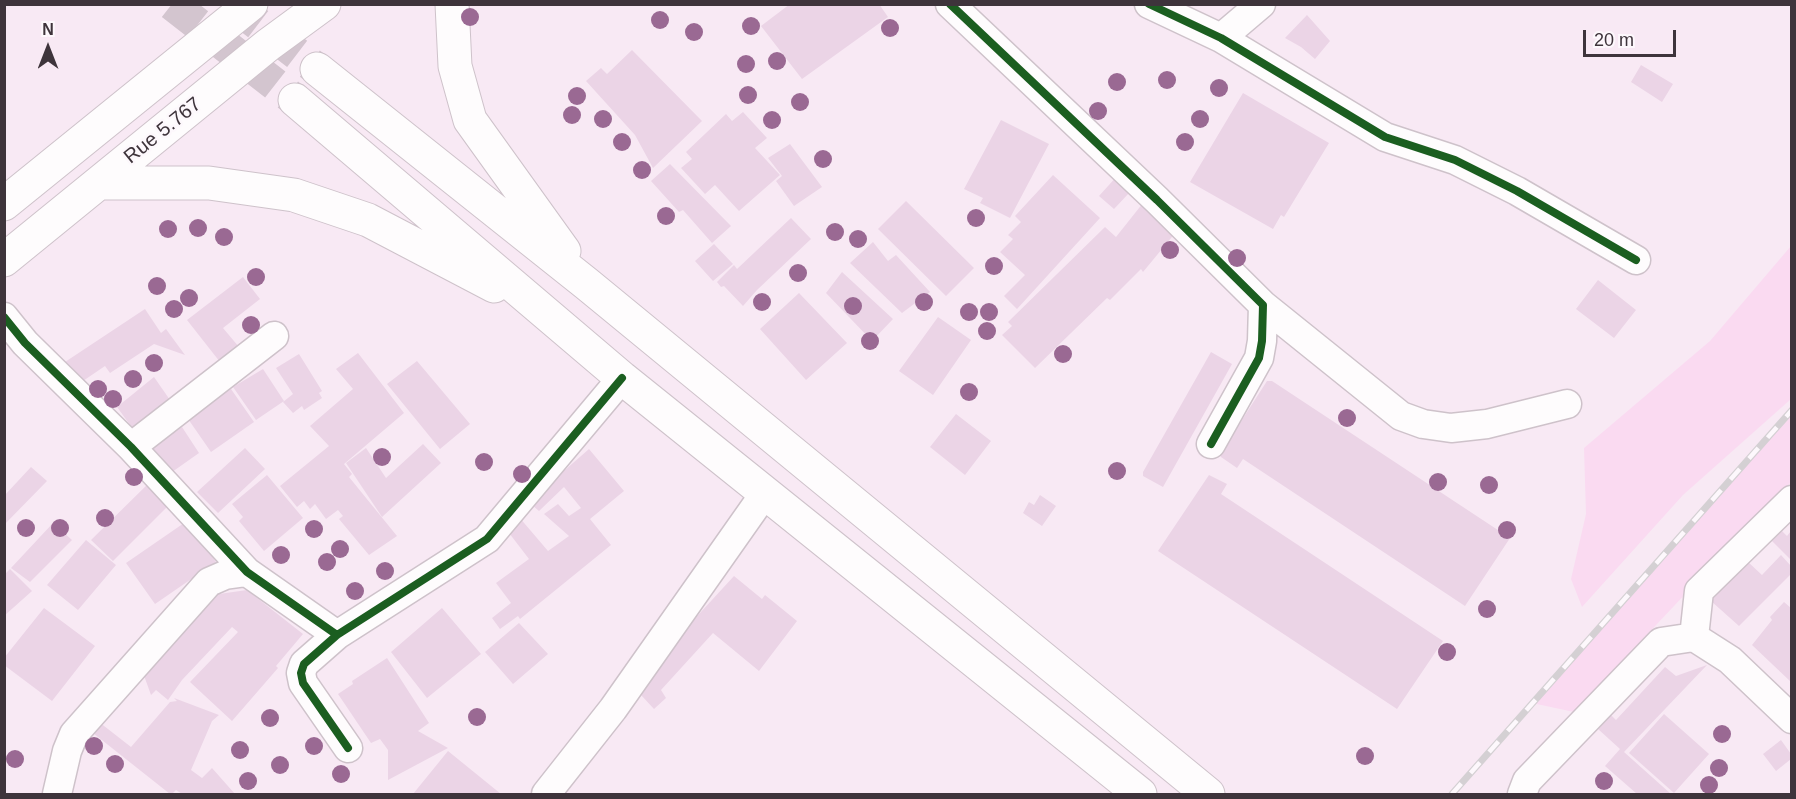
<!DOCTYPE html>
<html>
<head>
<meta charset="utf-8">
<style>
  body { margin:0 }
  #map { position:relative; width:1796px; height:799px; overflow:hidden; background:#f8e9f4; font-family:Arial,sans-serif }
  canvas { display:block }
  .frame { position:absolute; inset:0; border:6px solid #3e343b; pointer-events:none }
  .north { position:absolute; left:18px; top:18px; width:60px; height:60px; -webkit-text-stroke:4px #fdf8fc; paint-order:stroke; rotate:0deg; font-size:16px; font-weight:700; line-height:24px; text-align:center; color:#3e343b }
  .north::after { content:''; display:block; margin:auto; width:21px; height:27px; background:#3e343b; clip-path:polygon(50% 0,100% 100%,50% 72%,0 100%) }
  .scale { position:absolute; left:1583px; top:30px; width:93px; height:27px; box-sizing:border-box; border:3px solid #3e343b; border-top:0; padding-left:8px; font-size:18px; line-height:21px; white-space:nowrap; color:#3e343b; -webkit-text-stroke:4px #fdf8fc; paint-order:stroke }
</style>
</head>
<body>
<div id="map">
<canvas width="1796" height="799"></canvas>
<div class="frame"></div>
<div class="north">N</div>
<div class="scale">20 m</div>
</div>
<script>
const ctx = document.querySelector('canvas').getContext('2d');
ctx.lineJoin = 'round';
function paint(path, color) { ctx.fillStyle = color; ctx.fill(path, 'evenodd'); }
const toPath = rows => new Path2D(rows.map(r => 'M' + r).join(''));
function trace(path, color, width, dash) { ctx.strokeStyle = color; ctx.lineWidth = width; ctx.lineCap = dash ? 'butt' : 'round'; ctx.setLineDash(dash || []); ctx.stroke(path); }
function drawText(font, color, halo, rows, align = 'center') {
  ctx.font = font + ' Arial,sans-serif'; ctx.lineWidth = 5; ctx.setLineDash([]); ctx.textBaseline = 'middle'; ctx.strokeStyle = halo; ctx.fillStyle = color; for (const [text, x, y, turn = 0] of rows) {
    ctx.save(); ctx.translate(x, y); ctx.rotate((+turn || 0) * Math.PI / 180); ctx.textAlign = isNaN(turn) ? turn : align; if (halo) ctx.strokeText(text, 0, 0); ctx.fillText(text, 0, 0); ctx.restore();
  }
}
const green = toPath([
  [1791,246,1791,399,1683,495,1582,607,1571,579,1586,514,1584,448,1710,341],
  [1791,410,1791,482,1574,712,1532,703]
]);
const building = toPath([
  [790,4,879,4,888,17,802,79,761,26],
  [1307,15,1330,41,1315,59,1301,47,1285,38],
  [632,50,702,121,653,168,635,135,586,81,601,68,607,74],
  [1641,65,1673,84,1662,102,1631,82],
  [1243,93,1329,143,1284,217,1281,215,1273,229,1190,182],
  [743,112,767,138,755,148,780,175,739,211,715,185,705,194,681,168,692,159,686,152,726,114,732,121],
  [1001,120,1049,144,1010,218,980,203,983,198,964,189],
  [790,144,822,187,794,206,776,181,782,176,768,158],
  [670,164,731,226,712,243,683,210,679,212,651,181],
  [1053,175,1100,218,1017,309,1004,296,1025,275,1000,252,1013,239,1008,235,1021,222,1015,216],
  [1118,175,1130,192,1114,209,1099,196],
  [906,201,974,268,946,296,878,229],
  [1143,203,1176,232,1143,272,1141,269,1110,300,1107,298,1035,368,1002,335,1012,326,1008,322,1105,227,1116,237],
  [791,218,811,239,757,290,743,306,724,286,721,287,717,282,734,265,737,269],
  [873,242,888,261,896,255,930,292,902,313,850,263],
  [714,244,733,264,713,281,695,261],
  [842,272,893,319,872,341,826,293],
  [243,277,260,299,223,328,239,347,220,362,187,320],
  [1598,280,1636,310,1614,338,1576,309],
  [799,293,847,343,806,380,760,329],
  [145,309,161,333,166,329,185,355,154,344,110,373,105,366,80,383,65,362],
  [938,317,971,340,933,395,899,371],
  [1211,352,1232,364,1163,487,1143,476,1143,472],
  [358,353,404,413,344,464,352,474,349,477,397,536,369,555,339,519,343,516,338,510,326,519,315,504,310,509,304,501,297,507,280,486,329,446,310,426,353,389,336,369],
  [299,354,322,391,319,393,322,398,304,410,302,406,293,413,283,402,293,394,276,368],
  [417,361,470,424,440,449,387,384],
  [263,369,284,401,256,420,233,387],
  [154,377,170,400,133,429,117,407],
  [1267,381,1272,381,1510,538,1465,606,1243,459,1237,468,1221,457,1220,454],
  [231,389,254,422,211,452,186,416],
  [956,414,991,441,965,475,930,447],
  [182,427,199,453,165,477,147,451],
  [423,444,441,463,382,517,346,463,366,448,386,478],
  [245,448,265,469,218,513,197,492],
  [589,449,624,491,590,519,611,545,520,619,518,616,500,629,492,618,511,603,496,583,529,559,506,529,519,517,548,551,569,536,544,514,558,504,569,516,581,508,564,487,539,511,532,505,557,477],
  [31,467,47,481,4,525,4,496],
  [267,475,303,518,264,551,239,521,243,517,232,504],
  [1209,475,1227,484,1221,494,1443,641,1397,709,1158,551],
  [152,480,173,501,113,561,91,540],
  [1040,495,1056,506,1042,526,1023,513,1029,502,1034,505],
  [187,521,216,562,155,604,126,563],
  [53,523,72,540,30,582,11,568],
  [1782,531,1787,536,1791,531,1791,560,1772,541],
  [86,540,116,565,78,610,47,585],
  [1781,555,1791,566,1791,574,1739,626,1711,601,1747,561,1762,575],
  [10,569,32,591,4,616,4,575],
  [734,576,762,599,765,595,797,621,759,671,713,633,661,690,666,698,654,709,641,695,640,684,643,675],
  [247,590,303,634,276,666,278,668,232,721,190,682,238,632,232,627,182,680,168,700,156,690,151,695,142,670,205,596],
  [1784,602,1791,608,1791,682,1752,645,1772,620,1770,617],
  [44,608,95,646,52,701,4,665,4,658],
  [442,608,481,654,427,698,391,652],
  [519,623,548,654,513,684,485,652],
  [387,658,429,723,418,731,448,748,388,780,388,750,380,739,371,743,338,694,353,684,352,681],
  [1707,665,1624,752,1671,794,1637,794,1605,766,1620,749,1598,729,1611,715,1616,720,1665,667,1676,676],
  [174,698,219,715,212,721,191,770,202,778,212,768,235,794,182,794,176,790,172,794,170,794,93,733,99,722,131,747,170,702,177,701],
  [1664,714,1709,754,1674,793,1629,753],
  [1781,740,1791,754,1791,759,1776,771,1763,754],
  [448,751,501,794,413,794]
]);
const highwayTunnel = toPath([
  [172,4,295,100],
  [232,4,317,69]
]);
const street = toPath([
  [950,4,1157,200,1263,305,1262,341,1259,358,1211,444],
  [1149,4,1221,38,1385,137,1455,160,1517,191,1636,260],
  [1221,38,1261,4],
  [1263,305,1401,416,1423,424,1451,428,1487,424,1567,404],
  [4,317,25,343,131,447,247,572,337,635],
  [131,447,274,336],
  [1694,637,1730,660,1792,719],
  [348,748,303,683,301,673,304,664,337,635,487,539,622,378],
  [57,794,67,751,74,734,209,582,225,575,247,572],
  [546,794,613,709,765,493],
  [1522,794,1527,781,1661,642,1694,637,1699,591,1792,500]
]);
const highway = toPath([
  [452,4,455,66,470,120,564,251],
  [317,69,587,284,1208,794],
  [295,100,622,378,1140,794],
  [100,183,209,183,294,195,368,220,494,286],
  [4,204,251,4],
  [4,260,268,45,324,4]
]);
const rail = toPath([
  [1452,794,1792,410]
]);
const cycleway = toPath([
  [950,4,1157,200,1263,305,1262,341,1259,358,1211,444],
  [1149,4,1221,38,1385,137,1455,160,1517,191,1636,260],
  [4,317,25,343,131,447,247,572,337,635],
  [348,748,303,683,301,673,304,664,337,635,487,539,622,378]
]);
const trees = [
  [470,17],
  [660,20],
  [751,26],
  [890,28],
  [694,32],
  [777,61],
  [746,64],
  [1167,80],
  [1117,82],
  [1219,88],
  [748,95],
  [577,96],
  [800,102],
  [1098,111],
  [572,115],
  [603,119],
  [1200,119],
  [772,120],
  [622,142],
  [1185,142],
  [823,159],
  [642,170],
  [666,216],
  [976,218],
  [198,228],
  [168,229],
  [835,232],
  [224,237],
  [858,239],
  [1170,250],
  [1237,258],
  [994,266],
  [798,273],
  [256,277],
  [157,286],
  [189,298],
  [762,302],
  [924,302],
  [853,306],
  [174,309],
  [969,312],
  [989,312],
  [251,325],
  [987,331],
  [870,341],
  [1063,354],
  [154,363],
  [133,379],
  [98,389],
  [969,392],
  [113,399],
  [1347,418],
  [382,457],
  [484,462],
  [1117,471],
  [522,474],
  [134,477],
  [1438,482],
  [1489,485],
  [105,518],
  [26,528],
  [60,528],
  [314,529],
  [1507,530],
  [340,549],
  [281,555],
  [327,562],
  [385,571],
  [355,591],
  [1487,609],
  [1447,652],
  [477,717],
  [270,718],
  [1722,734],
  [94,746],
  [314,746],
  [240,750],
  [1365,756],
  [15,759],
  [115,764],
  [280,765],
  [1719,768],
  [341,774],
  [248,781],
  [1604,781],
  [1709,785]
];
const streetNames = [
  ["Rue 5.767",163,131,-39]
];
paint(green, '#fadaf1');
paint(building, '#ebd4e6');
trace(highwayTunnel, '#d3c5cf', 33, [33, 16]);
trace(street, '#cec2ca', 31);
trace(highway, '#cec2ca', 35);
trace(street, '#fefcfd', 28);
trace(highway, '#fefcfd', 33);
trace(rail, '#d4d0d3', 7);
trace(rail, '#fdf8fc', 4.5, [14]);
trace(cycleway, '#1b5e20', 8);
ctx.fillStyle = '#9a6993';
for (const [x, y] of trees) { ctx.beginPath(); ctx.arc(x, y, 9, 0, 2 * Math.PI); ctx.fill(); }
drawText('20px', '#3e343b', '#fdf8fc', streetNames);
</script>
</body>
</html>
